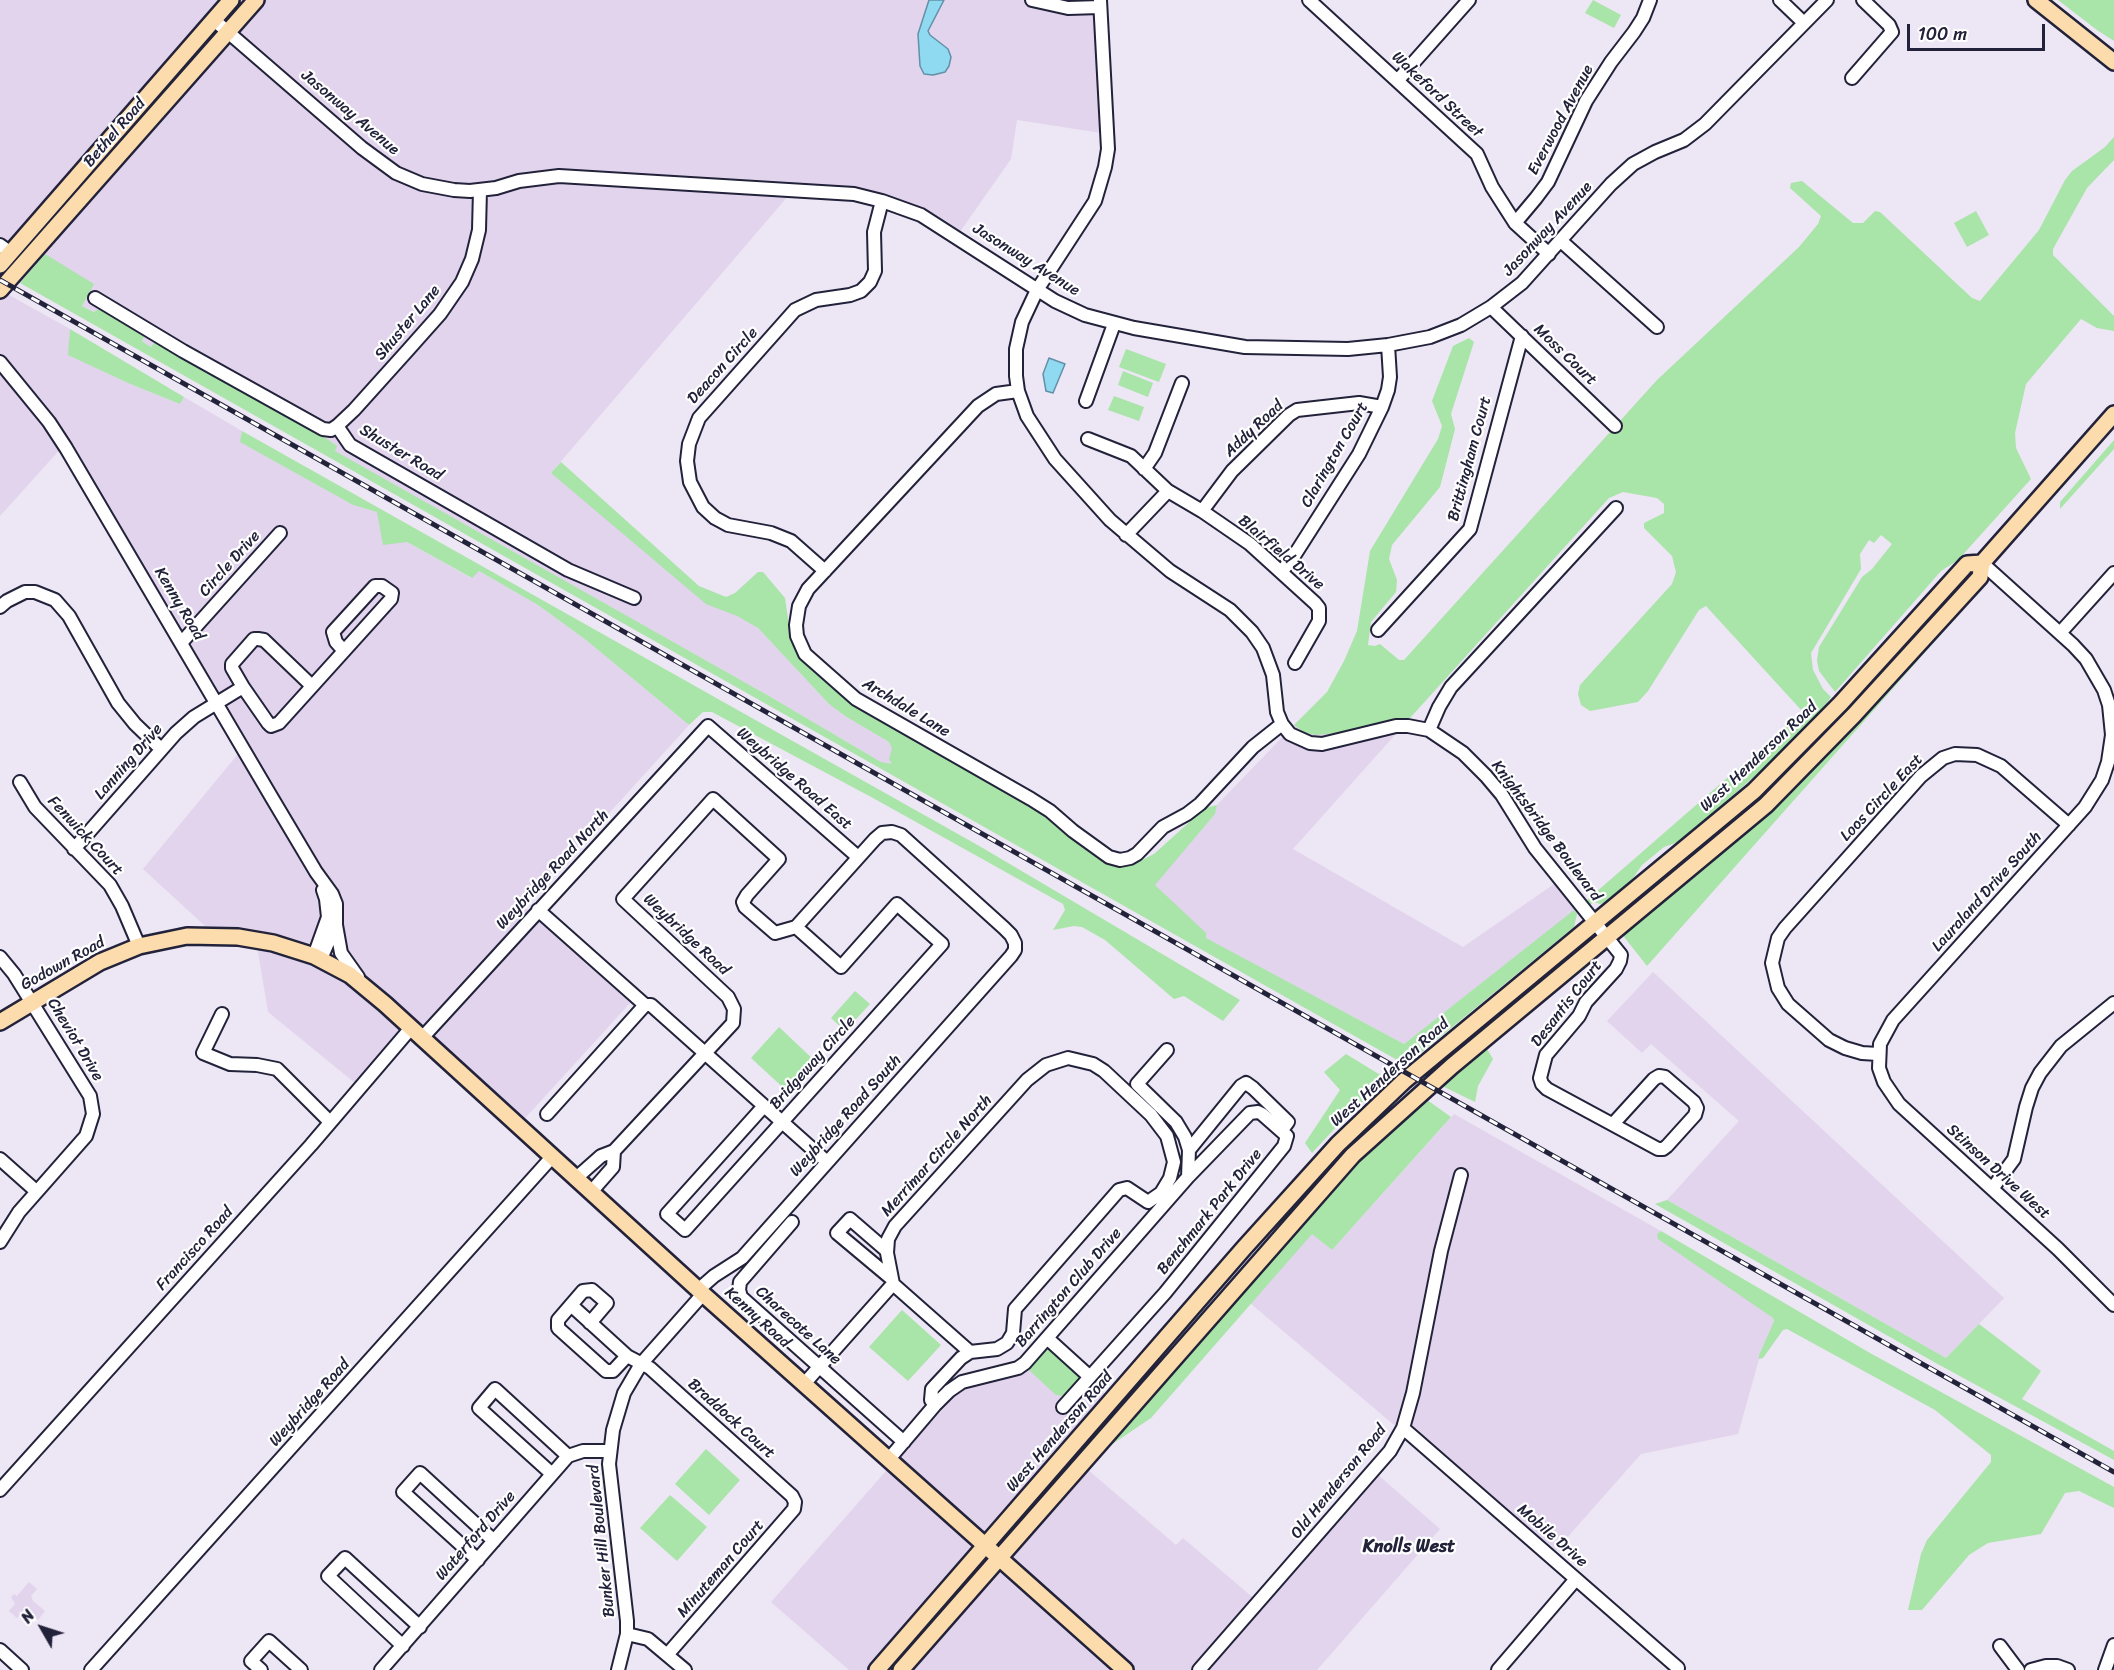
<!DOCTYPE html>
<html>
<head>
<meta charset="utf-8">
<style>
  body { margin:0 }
  #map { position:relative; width:2114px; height:1670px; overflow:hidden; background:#ede6f4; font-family:Sriracha,sans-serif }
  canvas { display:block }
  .north { position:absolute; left:12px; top:1598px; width:60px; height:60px; -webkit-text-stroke:4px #fff; paint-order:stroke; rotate:309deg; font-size:16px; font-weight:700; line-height:24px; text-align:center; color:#22223b }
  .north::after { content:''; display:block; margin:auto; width:21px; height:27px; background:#22223b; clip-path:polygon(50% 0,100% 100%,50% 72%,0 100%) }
  .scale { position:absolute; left:1907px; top:24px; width:138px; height:27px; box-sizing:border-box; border:3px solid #22223b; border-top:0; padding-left:8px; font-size:18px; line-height:21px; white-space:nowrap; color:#22223b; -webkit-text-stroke:4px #fff; paint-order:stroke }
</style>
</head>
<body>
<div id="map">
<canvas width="2114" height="1670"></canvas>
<div class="north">N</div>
<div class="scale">100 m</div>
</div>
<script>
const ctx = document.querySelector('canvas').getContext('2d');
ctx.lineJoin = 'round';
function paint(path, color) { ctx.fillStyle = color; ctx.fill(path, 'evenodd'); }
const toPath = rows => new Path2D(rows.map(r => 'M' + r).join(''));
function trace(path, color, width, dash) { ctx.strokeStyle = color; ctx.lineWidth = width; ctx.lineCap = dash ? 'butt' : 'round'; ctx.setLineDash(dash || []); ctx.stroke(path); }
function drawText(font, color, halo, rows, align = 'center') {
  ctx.font = font + ' Sriracha,sans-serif'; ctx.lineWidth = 4.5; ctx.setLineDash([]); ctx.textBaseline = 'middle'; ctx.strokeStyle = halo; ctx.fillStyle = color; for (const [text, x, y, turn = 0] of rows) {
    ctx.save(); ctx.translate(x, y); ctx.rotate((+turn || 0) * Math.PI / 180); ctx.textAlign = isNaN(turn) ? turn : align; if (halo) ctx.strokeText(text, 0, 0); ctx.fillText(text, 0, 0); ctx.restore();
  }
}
const built = toPath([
  [0,0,1101,0,1108,134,1017,120,1011,159,957,236,893,203,794,189,551,473,737,616,758,628,829,704,845,716,889,742,892,749,893,765,881,762,769,696,334,451,155,341,151,347,142,341,145,335,82,306,46,254,34,267,0,246],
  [0,290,70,329,69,355,128,383,180,404,184,397,242,431,241,442,353,505,377,512,407,542,471,578,479,571,538,605,586,640,689,725,524,907,630,1003,518,1126,411,1031,360,1087,268,1012,256,940,216,936,143,869,243,748,64,445,0,516],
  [1410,718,1293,849,1463,947,1560,880,1581,905,1404,1044,1205,938,1154,884,1214,815,1217,805,1294,725,1305,733],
  [1653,972,2004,1298,1946,1358,1667,1200,1739,1121,1651,1044,1642,1053,1607,1021],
  [1454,1114,1661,1231,1657,1234,1773,1318,1774,1321,1759,1355,1759,1359,1738,1434,1641,1454,1550,1557,1250,1303,1312,1233,1332,1250],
  [1048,1342,1105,1394,1060,1446,1176,1545,1183,1538,1257,1601,1377,1474,1440,1529,1317,1670,849,1670,771,1602,893,1463,961,1390,1026,1366],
  [29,1582,37,1589,31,1596,33,1601,45,1611,38,1620,26,1609,17,1618,9,1611,15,1604,11,1597,14,1594,17,1596]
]);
const green = toPath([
  [1593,0,1621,15,1614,28,1585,13],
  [2058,0,2114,0,2114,41,2097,30],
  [2114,137,2114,160,2087,188,2053,249,2053,255,2114,316,2114,331,2097,328,2081,319,2026,384,2015,433,2016,448,2031,479,1958,560,1941,571,1835,692,1819,671,1817,660,1819,647,1862,577,1872,569,1892,544,1881,535,1874,543,1869,540,1860,554,1861,569,1811,653,1813,670,1823,689,1831,697,1822,709,1773,760,1704,821,1678,842,1664,847,1642,865,1633,878,1606,902,1600,904,1594,902,1590,905,1587,900,1803,712,1706,606,1699,610,1648,691,1638,702,1590,711,1581,705,1578,694,1580,685,1672,584,1676,572,1672,556,1644,528,1644,523,1664,513,1664,504,1657,498,1623,492,1609,498,1410,718,1397,719,1336,733,1316,735,1305,733,1294,725,1327,692,1344,661,1357,631,1370,551,1438,439,1442,426,1432,401,1453,346,1469,338,1474,342,1451,414,1455,429,1440,487,1392,545,1389,559,1397,580,1396,592,1371,622,1368,645,1375,646,1380,644,1399,660,1404,660,1657,380,1799,247,1818,224,1821,216,1790,188,1791,183,1802,181,1853,223,1863,223,1875,211,1880,212,1972,298,1980,301,2039,230,2065,180,2072,171,2105,147],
  [1976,211,1989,235,1967,247,1954,223],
  [45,254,94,284,82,306,94,312,99,309,109,314,145,335,142,341,151,347,155,341,327,439,337,446,335,451,769,696,881,762,892,764,889,759,892,749,889,742,845,716,829,704,758,628,737,616,706,604,551,473,561,462,699,586,726,597,735,593,758,572,763,572,785,598,790,632,796,650,807,664,842,694,888,724,1043,814,1087,847,1117,861,1134,864,1154,854,1205,808,1217,805,1215,814,1155,885,1206,933,1206,938,1404,1044,1574,910,1577,914,1574,927,1406,1065,20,283],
  [70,329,184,397,180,404,128,383,68,355],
  [1126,349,1166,364,1159,382,1119,367],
  [1123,371,1153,383,1148,397,1118,385],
  [1114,396,1144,407,1139,421,1108,410],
  [242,431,981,847,1240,1000,1223,1021,1184,996,1174,999,1105,940,1082,927,1074,926,1053,930,1065,910,1063,904,873,798,712,712,703,712,689,725,586,640,538,605,479,571,472,578,407,542,383,545,377,512,353,505,240,442],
  [2114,440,2114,449,2060,509,2060,502],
  [1990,579,1647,966,1621,933,1758,820,1798,783,1833,749,1983,583],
  [855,991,870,1004,845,1031,831,1018],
  [779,1027,816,1062,788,1092,751,1058],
  [1487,1049,1493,1059,1478,1086,1475,1102,1440,1085],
  [1346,1054,1387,1079,1338,1125,1312,1153,1305,1143,1340,1090,1324,1072],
  [1423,1097,1451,1117,1332,1250,1312,1234,1151,1418,1111,1445,1109,1442,1366,1150],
  [1667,1200,1946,1358,1979,1324,2041,1371,2022,1399,2114,1451,2114,1460,1934,1362,1655,1204],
  [1661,1231,1870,1353,2114,1487,2114,1508,2079,1491,2065,1493,2041,1534,1988,1543,1969,1555,1922,1610,1908,1610,1921,1554,1927,1540,1991,1462,1991,1455,1935,1410,1787,1329,1783,1330,1763,1358,1759,1359,1759,1355,1774,1321,1773,1318,1658,1239,1657,1234],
  [902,1310,941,1345,908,1381,869,1347],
  [1047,1346,1081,1377,1065,1396,1056,1395,1029,1370,1029,1366],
  [706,1449,740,1480,709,1515,675,1484],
  [670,1495,707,1527,677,1561,640,1528]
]);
const water = toPath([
  [929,0,944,0,928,31,930,35,948,49,951,57,949,66,945,72,933,75,924,74,920,66,918,34,929,0],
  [1049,358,1065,364,1053,393,1046,391,1043,374,1049,358]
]);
const minor = toPath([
  [1032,0,1068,8,1100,7],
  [1100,0,1108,149,1105,167,1095,201,1037,290,1022,322,1016,349,1016,376,1018,391,1027,416,1055,459,1110,520,1170,571,1230,610,1252,632,1263,648,1273,675,1277,712,1282,724,1290,734,1310,743,1322,744,1396,726,1408,726,1429,730,1463,753,1486,776,1502,795,1535,848,1621,955,1620,961,1616,969,1586,1002,1579,1016,1546,1055,1540,1078,1542,1084,1547,1089,1658,1149,1663,1149,1667,1146,1695,1115,1697,1108,1694,1102,1665,1077,1659,1076,1654,1079,1613,1124],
  [1309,0,1477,154,1492,187,1515,223,1549,254],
  [1780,0,1804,23],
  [214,20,362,148,396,173,422,184,454,190,470,191,496,188,519,181,559,176,854,194,882,201,921,215,1055,301,1085,315,1134,328,1245,347,1348,349,1388,345,1430,337,1461,325,1491,307,1522,283,1611,184,1633,164,1655,152,1684,140,1705,124,1827,0],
  [1852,78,1892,32,1889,25,1863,0],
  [1398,80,1469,0],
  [1515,223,1536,198,1548,182,1586,101,1611,62,1634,32,1643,18,1650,0],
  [1561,241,1657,327],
  [0,245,11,253],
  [95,298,183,351,323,429,331,430,337,426,354,410,408,350,440,314,462,282,472,259,479,230,480,190],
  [1491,307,1615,426],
  [0,362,49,422,66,448,272,798,316,872,332,894,336,904,336,924,321,959],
  [1018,391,996,394,978,406,808,589,799,606,796,625,797,636,805,654,856,699,1031,799,1050,811,1073,831,1109,857,1120,860,1130,858,1137,854,1163,827,1187,814,1200,804,1253,747,1282,724],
  [1086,401,1114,324],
  [337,426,350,445,568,570,634,598],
  [1088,439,1131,456,1168,491,1202,511,1250,544,1315,603,1319,608,1319,621,1295,663],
  [1144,469,1155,453,1182,383],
  [1202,511,1232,471,1289,415,1297,410,1359,403,1382,407],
  [1126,535,1168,491],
  [1982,563,2073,645,2086,659,2104,690,2109,705,2112,735,2108,762,2102,780,2085,807,1893,1020,1880,1044,1879,1068,1884,1082,1899,1104,2058,1249,2114,1305],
  [825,571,791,541,771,533,728,525,715,518,703,507,690,482,687,461,689,444,699,418,795,310,816,300,850,295,861,291,870,282,875,271,874,232,882,201],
  [1281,572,1292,559,1359,454,1382,407,1388,390,1390,377,1388,345],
  [0,607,7,601,25,592,35,592,55,600,69,616,118,703,135,724,161,749],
  [1378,630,1470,529,1522,336],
  [2060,633,2114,573],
  [181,643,280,533],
  [243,687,232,668,232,664,254,639,258,639,264,640,312,686],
  [1429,730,1439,707,1451,687,1616,508],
  [20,782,35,807,110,885,122,906,139,946],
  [74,849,176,733,194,717,243,687,268,723,271,726,279,723,391,599,392,593,382,586,375,586,333,632,336,642,344,651],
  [538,910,645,1005,651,1005,827,1162],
  [336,925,341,953,358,977],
  [314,956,328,917,326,899,323,890],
  [0,957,14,974,90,1096,93,1114,86,1136,19,1212,0,1242],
  [222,1014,203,1053,230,1064,257,1065,277,1069,330,1122],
  [422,1038,708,726,858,857],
  [1167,1050,1137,1084,1176,1122,1185,1137,1189,1150],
  [1878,1054,1862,1053,1845,1048,1829,1040,1788,1004,1778,988,1772,963,1778,938,1785,928,1921,776,1943,758,1955,754,1977,755,2001,766,2069,825],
  [764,1106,667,1214,685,1230,942,944,897,904,841,967,796,927],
  [547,1114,645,1005],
  [0,1159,36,1191],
  [575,1179,601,1156,614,1151,733,1023,734,1009,728,997,623,899,713,799,779,859,747,895,743,902,745,907,775,933,796,927,875,839,882,833,892,832,901,835,1004,928,1011,935,1015,943,1015,950,1011,956,742,1258,714,1276,698,1290],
  [1992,1189,2014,1159,2026,1107,2032,1088,2040,1073,2061,1046,2114,1003],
  [591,1192,613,1167,614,1151],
  [792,1222,740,1282,739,1290,741,1297,904,1442],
  [887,1251,850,1219,837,1233,892,1279],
  [893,1284,887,1253,888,1239,895,1226,1027,1080,1046,1065,1068,1058,1093,1064,1104,1071,1151,1115,1167,1136,1174,1162,1170,1178,1161,1193,1148,1202,1127,1188,1119,1190,1015,1309,1013,1333,1007,1343,997,1349,970,1352,961,1358,932,1389,931,1400,935,1405],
  [893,1284,970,1352],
  [571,1305,627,1356,650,1368,792,1496,795,1502,794,1509,667,1655],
  [590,1323,607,1303,592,1290,583,1291,558,1320,558,1328,606,1371,613,1371,627,1356],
  [1047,1338,1090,1377],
  [804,1384,893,1284],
  [1063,1407,1165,1293,1284,1146,1287,1136,1262,1114,1258,1112,1250,1113,1188,1177],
  [1403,1428,1678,1668],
  [889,1459,935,1405,949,1391,962,1382,1018,1368,1025,1363,1188,1177,1189,1150,1241,1086,1246,1083,1253,1088,1288,1122,1282,1130],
  [552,1474,479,1408,495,1389,568,1456],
  [0,1490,311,1145,411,1028],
  [478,1560,403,1492,420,1473,494,1541],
  [627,1634,648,1639,685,1670],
  [403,1646,328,1576,345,1558,420,1627],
  [2000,1646,2018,1670],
  [0,1650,22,1670],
  [91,1670,552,1157],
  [261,1670,251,1661,269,1641,301,1670],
  [381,1670,568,1456,583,1451,610,1451],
  [618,1670,627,1634,627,1621,609,1464,613,1430,624,1393,641,1364,703,1294],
  [1199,1670,1390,1451,1403,1428,1413,1393,1441,1251,1461,1175],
  [1498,1670,1576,1579],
  [2031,1670,2046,1666,2057,1666,2068,1670],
  [2105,1670,2114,1645]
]);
const major = toPath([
  [2036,0,2114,62],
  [0,265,231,0],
  [0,290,256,0],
  [0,1022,100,962,139,946,187,936,238,937,273,943,314,956,350,975,385,1004,703,1294,1125,1670],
  [877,1670,1244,1248,1338,1144,1404,1081,1754,791,1841,703,1967,564,1982,563],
  [901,1670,1353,1155,1452,1066,1766,805,1854,715,1980,577,1982,563,2114,414]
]);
const rail = toPath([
  [0,280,2114,1472]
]);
const streetNames = [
  ["Wakeford Street",1437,95,43],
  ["Jasonway Avenue",350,113,40],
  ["Everwood Avenue",1561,120,-62],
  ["Bethel Road",115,133,-49],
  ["Jasonway Avenue",1548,229,-47],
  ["Jasonway Avenue",1026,260,32],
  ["Shuster Lane",408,323,-50],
  ["Moss Court",1565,355,44],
  ["Deacon Circle",723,366,-48],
  ["Addy Road",1254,429,-43],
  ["Shuster Road",401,453,31],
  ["Clarington Court",1335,455,-60],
  ["Brittingham Court",1470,459,-75],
  ["Blairfield Drive",1281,553,40],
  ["Circle Drive",230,564,-48],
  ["Kenny Road",179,604,59],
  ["Archdale Lane",906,708,31],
  ["West Henderson Road",1759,757,-43],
  ["Lanning Drive",129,762,-49],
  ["Weybridge Road East",794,779,41],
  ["Loos Circle East",1882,798,-47],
  ["Knightsbridge Boulevard",1546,831,53],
  ["Fenwick Court",85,836,47],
  ["Weybridge Road North",553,870,-47],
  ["Lauraland Drive South",1987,892,-48],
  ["Weybridge Road",686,935,43],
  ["Godown Road",63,964,-29],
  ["Desantis Court",1567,1004,-52],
  ["Cheviot Drive",75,1040,59],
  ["Bridgeway Circle",813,1063,-48],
  ["West Henderson Road",1390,1073,-42],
  ["Weybridge Road South",846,1116,-48],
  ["Merrimar Circle North",937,1156,-48],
  ["Stinson Drive West",1998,1172,42],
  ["Benchmark Park Drive",1210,1212,-51],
  ["Francisco Road",195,1249,-48],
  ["Barrington Club Drive",1069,1288,-49],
  ["Kenny Road",757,1318,42],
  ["Charecote Lane",798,1326,42],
  ["Weybridge Road",310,1403,-48],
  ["Braddock Court",731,1419,42],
  ["West Henderson Road",1060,1432,-49],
  ["Old Henderson Road",1339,1482,-51],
  ["Waterford Drive",476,1536,-49],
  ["Mobile Drive",1552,1536,41],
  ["Bunker Hill Boulevard",602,1541,-96],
  ["Minuteman Court",721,1569,-49]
];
const neighbourhoodNames = [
  ["Knolls West",1409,1547]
];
paint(built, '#e1d4ec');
paint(green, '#a9e4a9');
paint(water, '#8fdaf0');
trace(water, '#6390a8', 1.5);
trace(minor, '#22223b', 16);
trace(major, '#22223b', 20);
trace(minor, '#fff', 12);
trace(major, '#fcdcac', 15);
trace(rail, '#22223b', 5);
trace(rail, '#fff', 3, [9]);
drawText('16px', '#22223b', '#fff', streetNames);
drawText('bold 18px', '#22223b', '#fff', neighbourhoodNames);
</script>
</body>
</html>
